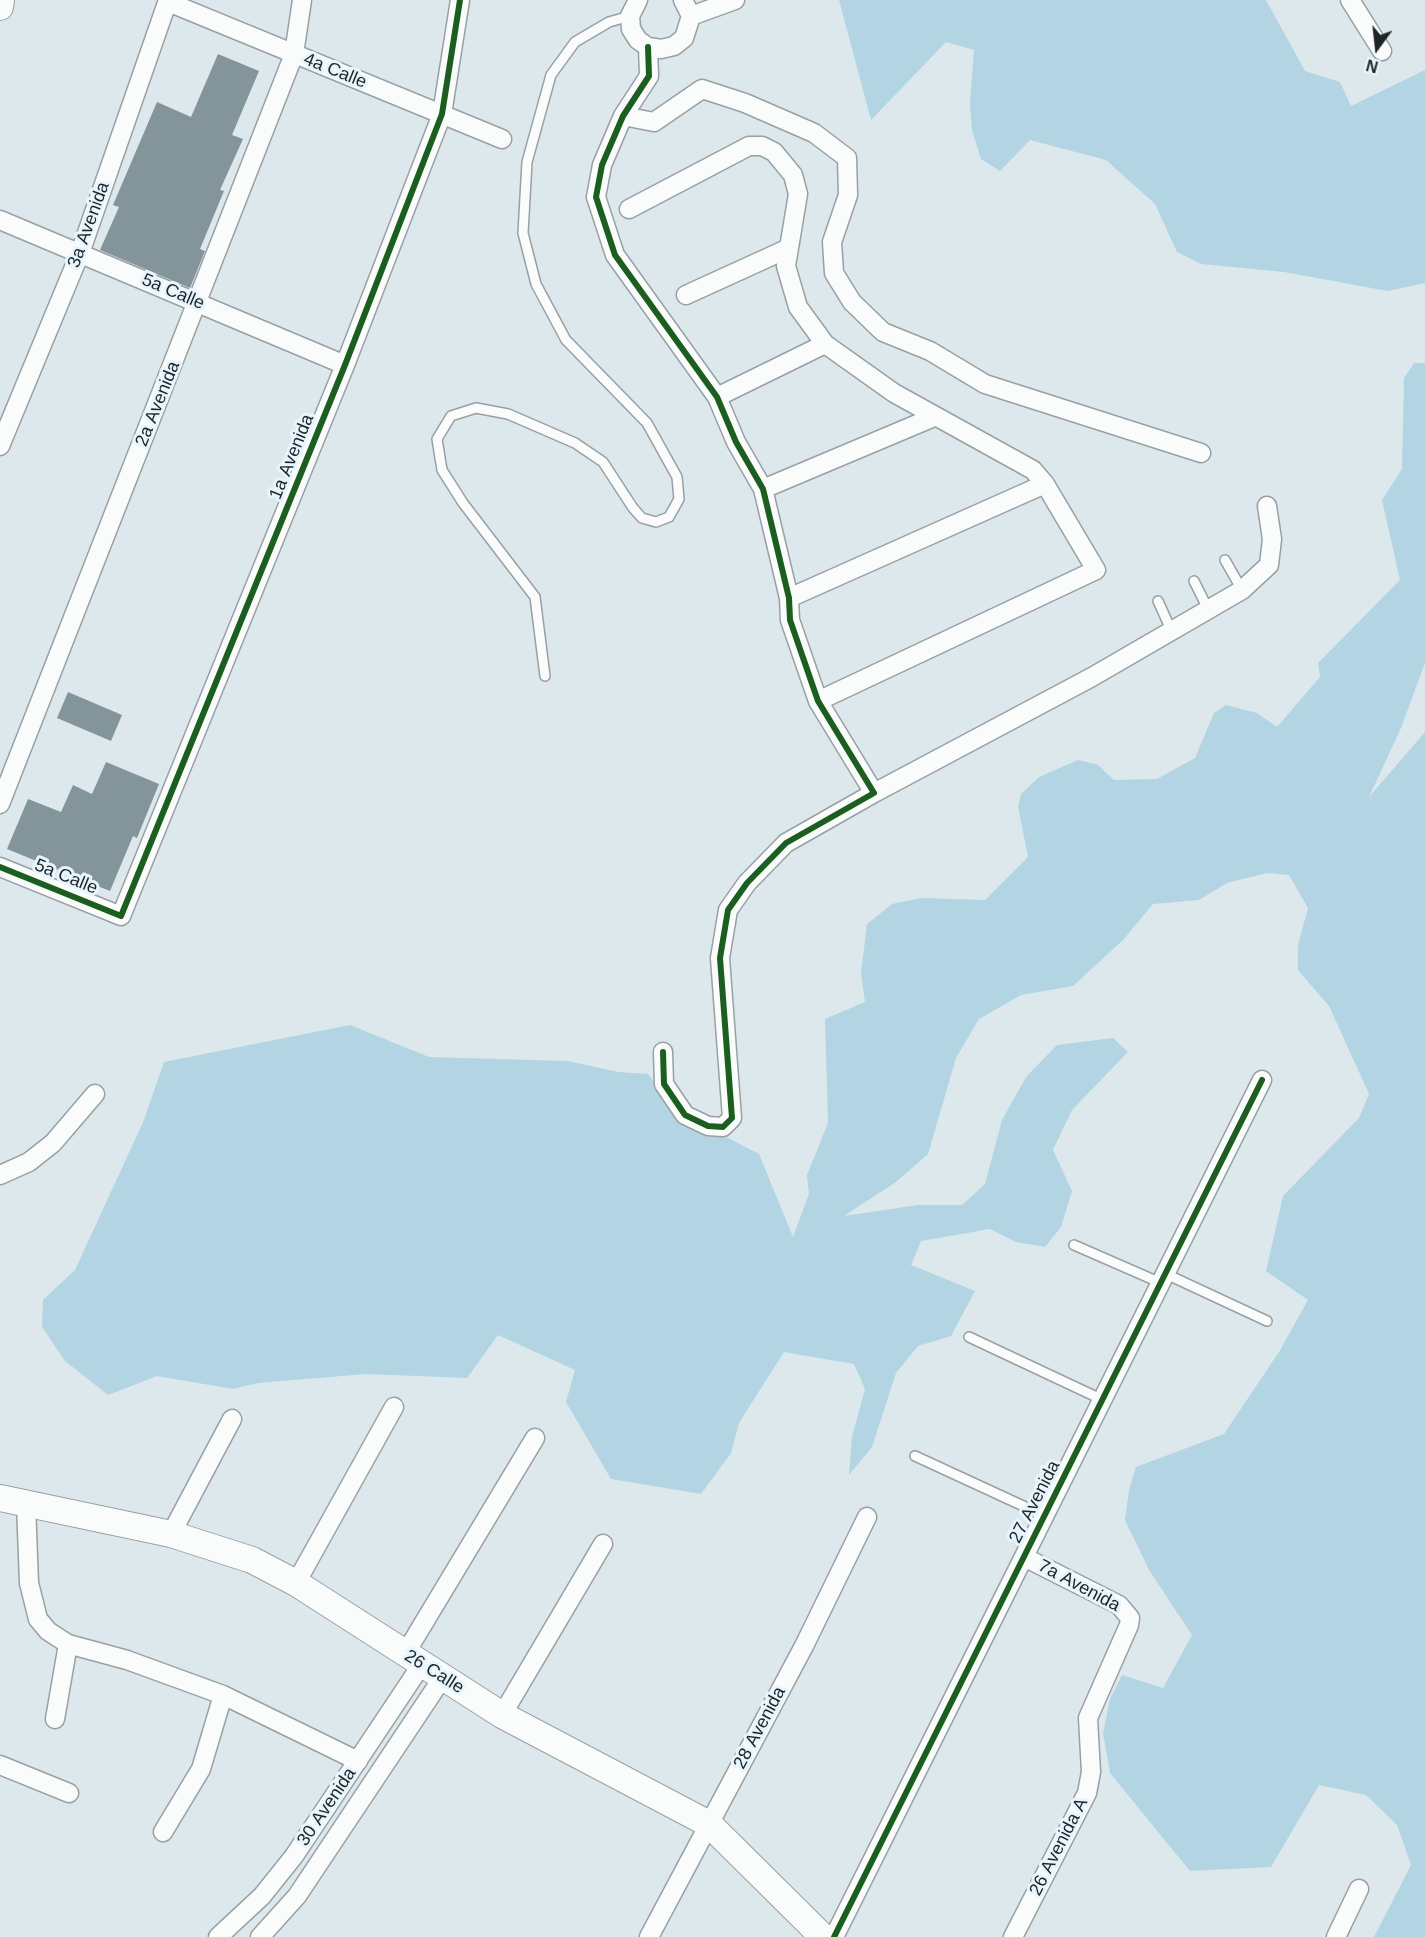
<!DOCTYPE html>
<html>
<head>
<meta charset="utf-8">
<style>
  body { margin:0 }
  #map { position:relative; width:1425px; height:1937px; overflow:hidden; background:#dde8ed; font-family:Helvetica,sans-serif }
  canvas { display:block }
  .north { position:absolute; left:1347px; top:18px; width:60px; height:60px; -webkit-text-stroke:4px #e7f6fd; paint-order:stroke; rotate:195deg; font-size:16px; font-weight:700; line-height:24px; text-align:center; color:#1e2428 }
  .north::after { content:''; display:block; margin:auto; width:21px; height:27px; background:#1e2428; clip-path:polygon(50% 0,100% 100%,50% 72%,0 100%) }
</style>
</head>
<body>
<div id="map">
<canvas width="1425" height="1937"></canvas>
<div class="north">N</div>
</div>
<script>
const ctx = document.querySelector('canvas').getContext('2d');
ctx.lineJoin = 'round';
function paint(path, color) { ctx.fillStyle = color; ctx.fill(path, 'evenodd'); }
const toPath = rows => new Path2D(rows.map(r => 'M' + r).join(''));
function trace(path, color, width, dash) { ctx.strokeStyle = color; ctx.lineWidth = width; ctx.lineCap = dash ? 'butt' : 'round'; ctx.setLineDash(dash || []); ctx.stroke(path); }
function drawText(font, color, halo, rows, align = 'center') {
  ctx.font = font + ' Helvetica,sans-serif'; ctx.lineWidth = 6; ctx.setLineDash([]); ctx.textBaseline = 'middle'; ctx.strokeStyle = halo; ctx.fillStyle = color; for (const [text, x, y, turn = 0] of rows) {
    ctx.save(); ctx.translate(x, y); ctx.rotate((+turn || 0) * Math.PI / 180); ctx.textAlign = isNaN(turn) ? turn : align; if (halo) ctx.strokeText(text, 0, 0); ctx.fillText(text, 0, 0); ctx.restore();
  }
}
const green = toPath([
  [839,0,1266,0,1305,71,1340,82,1351,106,1425,70,1425,283,1388,291,1284,272,1201,264,1177,252,1155,204,1106,160,1030,140,1000,171,981,159,972,130,970,103,974,50,946,42,871,120],
  [1414,363,1425,363,1425,663,1401,728,1369,797,1425,732,1425,1937,1374,1937,1411,1865,1397,1825,1366,1795,1319,1785,1271,1867,1190,1871,1110,1773,1103,1733,1110,1699,1122,1675,1163,1688,1192,1635,1149,1570,1125,1520,1129,1490,1136,1467,1224,1434,1279,1352,1308,1300,1266,1271,1283,1196,1359,1118,1369,1094,1329,1006,1298,970,1298,945,1308,908,1289,875,1267,873,1227,883,1199,900,1153,904,1123,940,1073,986,1021,995,979,1019,956,1058,928,1154,896,1182,844,1216,918,1205,962,1205,985,1184,1002,1120,1026,1077,1057,1045,1113,1038,1128,1052,1072,1110,1053,1150,1072,1191,1061,1227,1045,1247,1016,1242,990,1229,921,1241,911,1265,975,1291,951,1336,918,1346,896,1373,872,1447,849,1475,852,1437,865,1389,854,1364,784,1352,739,1423,731,1453,701,1494,611,1479,566,1402,575,1370,498,1335,467,1378,366,1374,258,1383,233,1389,157,1376,108,1395,65,1361,42,1327,43,1300,75,1270,144,1120,164,1062,350,1025,429,1057,567,1061,619,1072,648,1074,668,1100,678,1123,709,1135,728,1138,759,1154,793,1237,809,1194,807,1175,828,1123,825,1019,865,1002,861,973,867,924,892,904,921,898,985,900,1028,857,1018,806,1021,794,1039,777,1078,760,1098,765,1114,780,1157,779,1195,758,1214,713,1226,705,1257,713,1277,727,1320,677,1318,663,1400,580,1382,500,1402,469,1404,378]
]);
const building = toPath([
  [218,54,259,71,232,135,243,139,220,190,224,191,200,249,205,251,190,288,100,250,119,207,113,205,157,102,191,117],
  [68,692,122,715,111,741,57,718],
  [106,762,159,784,137,838,133,836,110,891,7,849,28,799,61,812,73,785,92,794]
]);
const lane = toPath([
  [1225,560,1242,590],
  [1194,581,1209,611],
  [1158,601,1172,632],
  [545,676,535,597,463,503,442,470,437,439,451,416,476,408,508,414,575,443,603,462,633,508,642,518,656,522,669,517,679,499,677,477,647,423,566,340,536,284,523,233,527,162,551,75,575,42,609,22,630,16],
  [1074,1245,1161,1283],
  [1166,1274,1267,1321],
  [969,1337,1103,1400],
  [915,1456,1045,1516]
]);
const street = toPath([
  [638,0,630,16,631,29,638,40,648,47,661,49,674,46,684,38,691,16,683,0],
  [1350,0,1382,51],
  [168,2,502,139],
  [691,16,735,0],
  [648,47,649,76,623,116,602,165,596,197,615,255,717,397,736,442,763,489,789,598,790,620,818,701,874,793,786,843,747,883,728,910,720,958,732,1118,723,1127,708,1126,685,1115,664,1084,663,1052],
  [623,116,654,122,702,89,745,103,814,133,847,158,848,195,832,242,834,273,852,302,883,332,930,351,985,384,1201,453],
  [629,209,749,146,762,146,774,152,793,175,798,194,786,266,798,307,825,344],
  [0,220,345,365],
  [686,295,789,248],
  [717,397,825,344,894,393,1033,470,1045,484,1096,570,818,701],
  [0,446,80,253,168,0],
  [763,489,934,417],
  [789,598,1045,484],
  [874,793,1092,677,1242,590,1269,565,1272,539,1267,506],
  [0,804,294,54,302,0],
  [0,867,121,916,345,365,442,114,460,0],
  [0,1175,29,1162,53,1143,95,1094],
  [26,1504,29,1583,38,1619,48,1631,68,1644,127,1660,223,1695,358,1761],
  [171,1534,232,1419],
  [296,1583,394,1407],
  [405,1654,535,1438],
  [502,1715,603,1544],
  [55,1719,68,1644],
  [0,1765,69,1793],
  [163,1832,201,1769,223,1695],
  [218,1937,262,1896,294,1856,422,1664],
  [260,1937,297,1896,443,1677],
  [649,1937,804,1646,867,1517],
  [834,1937,1262,1080],
  [1013,1937,1087,1793,1091,1772,1088,1718,1129,1625,1130,1618,1119,1605,1024,1557],
  [1336,1937,1359,1889]
]);
const secondary = toPath([
  [0,7,1,0],
  [0,1498,171,1534,252,1560,296,1583,502,1715,709,1824,823,1937]
]);
const cycleway = toPath([
  [648,47,649,76,623,116,602,165,596,197,615,255,717,397,736,442,763,489,789,598,790,620,818,701,874,793,786,843,747,883,728,910,720,958,732,1118,723,1127,708,1126,685,1115,664,1084,663,1052],
  [0,867,121,916,345,365,442,114,460,0],
  [834,1937,1262,1080]
]);
const streetNames = [
  ["4a Calle",335,71,22],
  ["3a Avenida",89,225,-70],
  ["5a Calle",173,292,23],
  ["2a Avenida",158,404,-68],
  ["1a Avenida",292,457,-68],
  ["5a Calle",66,877,22],
  ["27 Avenida",1035,1502,-63],
  ["7a Avenida",1079,1586,28],
  ["26 Calle",434,1672,32],
  ["28 Avenida",760,1728,-62],
  ["30 Avenida",327,1807,-56],
  ["26 Avenida A",1059,1847,-63]
];
paint(green, '#b3d4e3');
paint(building, '#83949b');
trace(lane, '#98a0a4', 12);
trace(street, '#98a0a4', 21);
trace(secondary, '#98a0a4', 28);
trace(lane, '#fafcfc', 9);
trace(street, '#fafcfc', 18);
trace(secondary, '#fafcfc', 26);
trace(cycleway, '#1b5e20', 6);
drawText('18px', '#1e2428', '#e7f6fd', streetNames);
</script>
</body>
</html>
